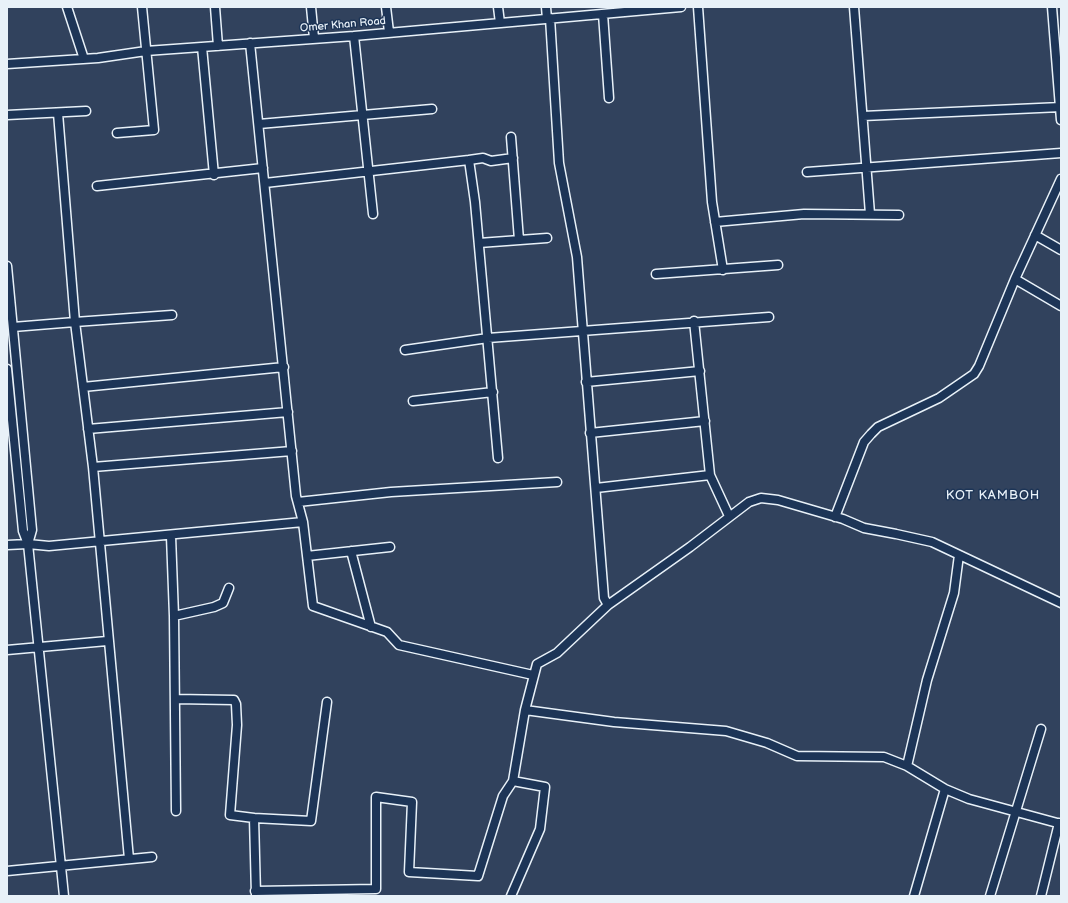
<!DOCTYPE html>
<html>
<head>
<meta charset="utf-8">
<style>
  body { margin:0 }
  #map { position:relative; width:1068px; height:903px; overflow:hidden; background:#31425d; font-family:"Balsamiq Sans",sans-serif }
  canvas { display:block }
  .frame { position:absolute; inset:0; border:8px solid #e8f1f8; pointer-events:none }
</style>
</head>
<body>
<div id="map">
<canvas width="1068" height="903"></canvas>
<div class="frame"></div>
</div>
<script>
const ctx = document.querySelector('canvas').getContext('2d');
ctx.lineJoin = 'round';
const toPath = rows => new Path2D(rows.map(r => 'M' + r).join(''));
function trace(path, color, width, dash) { ctx.strokeStyle = color; ctx.lineWidth = width; ctx.lineCap = dash ? 'butt' : 'round'; ctx.setLineDash(dash || []); ctx.stroke(path); }
function drawText(font, color, halo, rows, align = 'center') {
  ctx.font = font + ' "Balsamiq Sans",sans-serif'; ctx.lineWidth = 3; ctx.setLineDash([]); ctx.textBaseline = 'middle'; ctx.strokeStyle = halo; ctx.fillStyle = color; for (const [text, x, y, turn = 0] of rows) {
    ctx.save(); ctx.translate(x, y); ctx.rotate((+turn || 0) * Math.PI / 180); ctx.textAlign = isNaN(turn) ? turn : align; if (halo) ctx.strokeText(text, 0, 0); ctx.fillText(text, 0, 0); ctx.restore();
  }
}
const minor = toPath([
  [67,7,84,59],
  [215,7,218,46],
  [311,7,314,38],
  [386,7,389,32],
  [498,7,500,23],
  [546,7,547,19],
  [698,7,712,202,723,270],
  [854,7,870,214],
  [1052,7,1061,120],
  [603,14,609,98],
  [550,18,559,163,577,257,604,598,608,605],
  [354,36,373,214],
  [250,43,296,496,303,522,313,606,387,632,399,645,533,675],
  [202,47,214,175],
  [7,64,98,58,146,51,354,36,681,7],
  [58,113,75,322,172,315],
  [7,115,86,111],
  [863,116,1061,107],
  [259,124,432,109],
  [117,133,154,130,142,7],
  [511,137,519,240],
  [469,160,483,158,491,161,513,158],
  [807,172,1061,153],
  [265,183,469,160,475,202,498,458],
  [97,186,263,168],
  [715,222,804,214,899,215],
  [1035,235,1061,250],
  [479,243,547,238],
  [7,266,32,530,28,544],
  [656,274,778,265],
  [1015,279,1061,306],
  [694,321,710,475,729,516],
  [13,327,75,322,93,467,129,859],
  [405,350,488,338,769,317],
  [7,369,23,531,28,544,64,896],
  [586,382,700,371],
  [83,387,284,367],
  [413,401,493,392],
  [88,429,288,412],
  [590,433,705,421],
  [93,467,292,451],
  [596,488,710,475],
  [298,502,391,492,557,482],
  [835,517,864,442,871,434,878,427,939,398,974,374,979,366,1015,279,1061,179],
  [171,536,174,616,176,811],
  [7,545,28,544,49,546,303,522],
  [351,551,371,627],
  [307,556,390,547],
  [174,616,214,607,223,603,229,588],
  [7,650,107,641],
  [175,699,234,700,236,704,237,725,230,815,254,818],
  [525,710,614,722,726,731,767,743,797,756,884,757,907,766,945,789,969,799,1061,824],
  [907,766,927,680,954,593,959,555],
  [7,871,152,857],
  [255,891,376,889,376,797,412,802,409,872,478,876,503,796,513,781],
  [256,895,254,818,311,821,327,702],
  [511,896,540,829,545,787,513,781,525,710,537,664,557,653,608,605,690,547,749,502,761,498,778,500,843,519,864,528,896,534,932,542,1061,603],
  [914,896,945,789],
  [990,896,1041,729],
  [1041,896,1059,823]
]);
const streetNames = [
  ["Omer Khan Road",343,25,-5]
];
const quarterNames = [
  ["KOT KAMBOH",993,496]
];
trace(minor, '#e8f1f8', 11);
trace(minor, '#1d3557', 8);
drawText('11px', '#e8f1f8', '#1d3557', streetNames);
ctx.letterSpacing = '1px';
drawText('13px', '#e8f1f8', '#1d3557', quarterNames);
ctx.letterSpacing = '0px';
</script>
</body>
</html>
